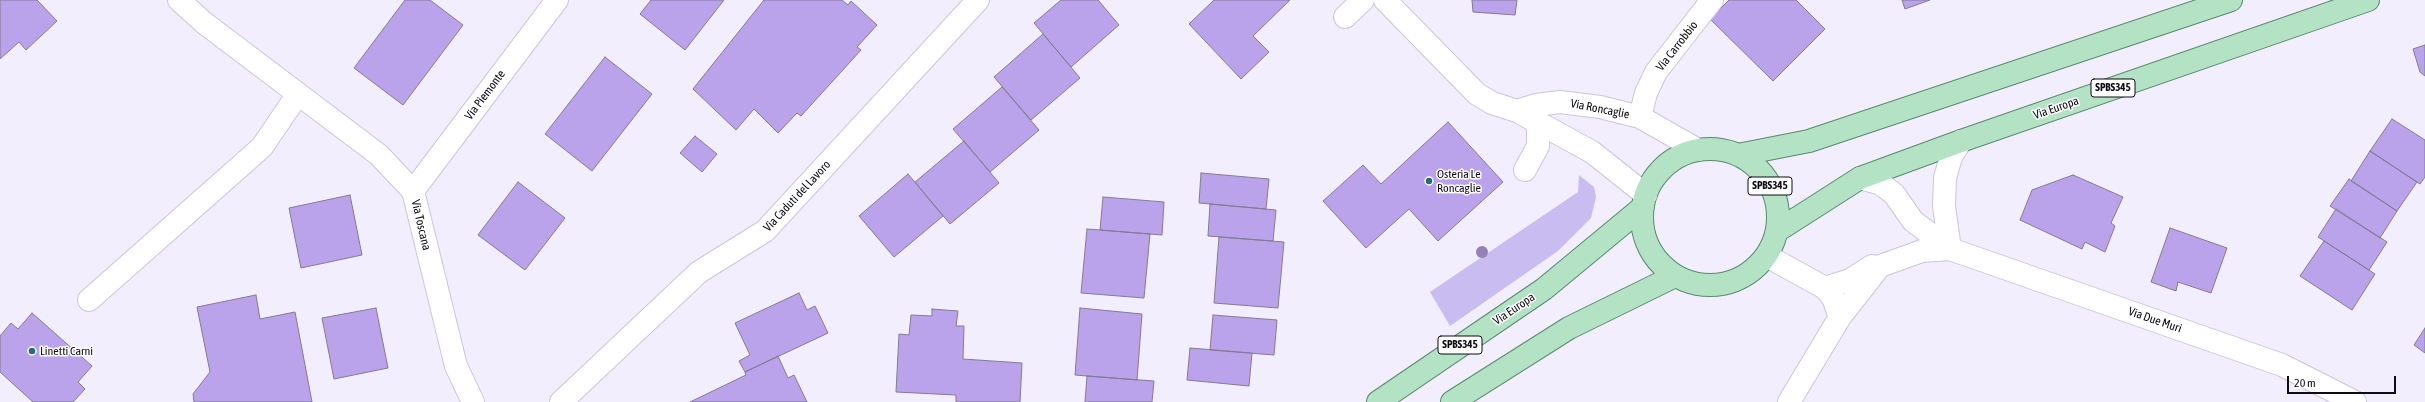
<!DOCTYPE html>
<html>
<head>
<meta charset="utf-8">
<style>
  body { margin:0 }
  #map { position:relative; width:2425px; height:402px; overflow:hidden; background:#f2eefe; font-family:"Asap Condensed",sans-serif }
  canvas { display:block }
  .scale { position:absolute; left:2287px; top:376px; width:109px; height:18px; box-sizing:border-box; border:2px solid #0d0b13; border-top:0; padding-left:5px; font-size:12px; line-height:14px; white-space:nowrap; color:#0d0b13; -webkit-text-stroke:3px #fff; paint-order:stroke }
</style>
</head>
<body>
<div id="map">
<canvas width="2425" height="402"></canvas>
<div class="scale">20 m</div>
</div>
<script>
const ctx = document.querySelector('canvas').getContext('2d');
ctx.lineJoin = 'round';
function paint(path, color) { ctx.fillStyle = color; ctx.fill(path, 'evenodd'); }
const toPath = rows => new Path2D(rows.map(r => 'M' + r).join(''));
function trace(path, color, width, dash) { ctx.strokeStyle = color; ctx.lineWidth = width; ctx.lineCap = dash ? 'butt' : 'round'; ctx.setLineDash(dash || []); ctx.stroke(path); }
function drawText(font, color, halo, rows, align = 'center') {
  ctx.font = font + ' "Asap Condensed",sans-serif'; ctx.lineWidth = 3; ctx.setLineDash([]); ctx.textBaseline = 'middle'; ctx.strokeStyle = halo; ctx.fillStyle = color; for (const [text, x, y, turn = 0] of rows) {
    ctx.save(); ctx.translate(x, y); ctx.rotate((+turn || 0) * Math.PI / 180); ctx.textAlign = isNaN(turn) ? turn : align; if (halo) ctx.strokeText(text, 0, 0); ctx.fillText(text, 0, 0); ctx.restore();
  }
}
const green = toPath([
  [1579,175,1594,187,1596,197,1591,218,1558,251,1450,326,1430,292,1578,192]
]);
const building = toPath([
  [0,0,37,0,57,21,26,50,19,42,0,59,0,0],
  [405,0,430,0,463,25,403,105,354,68,405,0],
  [651,0,724,0,685,50,640,14,651,0],
  [764,0,842,0,848,5,851,1,877,25,857,47,861,50,801,116,797,113,778,133,754,109,736,130,693,89,764,0],
  [1061,0,1098,0,1119,25,1071,67,1034,23,1061,0],
  [1214,0,1290,0,1253,36,1269,52,1241,79,1189,24,1214,0],
  [1472,0,1517,0,1515,15,1473,12,1472,0],
  [1729,0,1796,0,1825,29,1773,81,1710,19,1729,0],
  [1902,0,1930,0,1905,9,1902,0],
  [1043,34,1080,78,1031,120,994,77,1043,34],
  [2425,45,2425,76,2420,72,2413,49,2425,45],
  [605,57,652,94,592,171,545,134,605,57],
  [1002,87,1039,130,990,172,953,129,1002,87],
  [2392,119,2425,140,2425,177,2420,184,2370,151,2392,119],
  [1448,122,1503,182,1438,241,1409,209,1366,248,1323,201,1363,165,1381,184,1448,122],
  [695,136,717,154,702,172,680,153,695,136],
  [964,141,999,183,950,224,915,182,964,141],
  [2370,151,2417,182,2397,211,2351,181,2370,151],
  [1201,173,1269,179,1266,209,1199,203,1201,173],
  [908,174,943,216,894,257,859,216,908,174],
  [2073,175,2123,197,2111,223,2115,226,2105,252,2085,242,2082,249,2020,220,2032,190,2073,175],
  [2349,179,2397,211,2380,238,2330,206,2349,179],
  [518,182,565,218,525,270,478,235,518,182],
  [350,195,362,255,301,268,289,208,350,195],
  [1103,197,1164,202,1162,235,1100,230,1103,197],
  [1210,204,1276,210,1273,241,1208,236,1210,204],
  [2336,209,2387,242,2369,270,2318,237,2336,209],
  [2170,228,2227,248,2211,293,2178,282,2176,291,2151,282,2170,228],
  [1087,229,1150,234,1144,298,1081,293,1087,229],
  [1219,237,1284,242,1278,308,1214,303,1219,237],
  [2324,241,2375,274,2352,310,2300,276,2324,241],
  [799,293,807,310,815,306,828,333,745,372,739,361,750,355,735,323,799,293],
  [256,295,260,319,295,312,312,402,194,402,193,394,210,372,197,307,256,295],
  [376,308,388,368,334,379,322,318,376,308],
  [1080,308,1142,314,1137,380,1075,375,1080,308],
  [932,309,958,311,956,326,964,326,963,359,1022,363,1020,402,956,402,956,395,896,392,899,334,909,335,911,315,932,316,932,309],
  [32,313,92,366,78,382,85,389,73,402,33,402,0,372,0,336,11,323,18,329,32,313],
  [1213,315,1277,320,1274,355,1210,350,1213,315],
  [2425,328,2425,353,2414,345,2425,328],
  [1190,348,1252,353,1249,386,1187,380,1190,348],
  [778,356,788,378,794,375,807,402,690,402,746,375,745,372,778,356],
  [1087,376,1154,381,1152,402,1085,402,1087,376]
]);
const minor = toPath([
  [179,0,203,22,379,155,413,191,456,366,473,402],
  [1385,0,1477,94,1492,103,1517,111,1592,152,1646,195],
  [1345,17,1363,0],
  [1517,111,1536,105,1560,102,1600,107,1640,117,1698,150],
  [1640,117,1646,93,1656,72,1712,0],
  [1525,170,1538,146,1538,124],
  [1860,178,1881,184,1894,194,1913,221,1950,249,2282,365,2355,402],
  [413,191,557,0],
  [1950,249,1944,206,1945,178,1951,157,1961,141],
  [1767,256,1825,288,1833,298,1840,317],
  [1825,288,1850,280,1872,266],
  [89,300,262,147,298,94],
  [561,402,699,272,765,231,978,0],
  [1789,402,1840,317,1880,266,1922,251,1950,249]
]);
const major = toPath([
  '1642 217a68 68 0 1 1 136 0a68 68 0 1 1-136 0Z',
  [1738,155,1809,141,2231,0],
  [1777,231,1860,178,1961,141,2368,0],
  [1378,402,1544,289,1643,207],
  [1452,402,1569,328,1675,276]
]);
const trees = [
  [1482,252]
];
const markers = [
  [1429,181,4,"#256c7a"],
  [32,351,4,"#256c7a"]
];
const shields = [
  [2113,88,44],
  [1770,186,44],
  [1460,345,44]
];
const shieldNames = [
  ["SPBS345",2113,88],
  ["SPBS345",1770,186],
  ["SPBS345",1460,345]
];
const streetNames = [
  ["Via Carrobbio",1677,46,-52],
  ["Via Piemonte",485,95,-53],
  ["Via Europa",2056,108,-19],
  ["Via Roncaglie",1600,109,11],
  ["Via Caduti del Lavoro",797,196,-47],
  ["Via Toscana",421,225,77],
  ["Via Europa",1514,309,-34],
  ["Via Due Muri",2155,320,19]
];
const poiNames = [
  ["Osteria Le",1437,174],
  ["Roncaglie",1437,188],
  ["Linetti Carni",40,351]
];
paint(green, '#c9bcf0');
paint(building, '#bba3ec');
trace(building, '#827b92', 1);
trace(minor, '#cbc5de', 24);
trace(major, '#588a6d', 24);
trace(minor, '#fff', 22);
trace(major, '#b3e2c4', 22);
ctx.fillStyle = '#9482b7';
for (const [x, y] of trees) { ctx.beginPath(); ctx.arc(x, y, 6, 0, 2 * Math.PI); ctx.fill(); }
for (const [x, y, r, color] of markers) { const dot = new Path2D(); dot.arc(x, y, r, 0, 2 * Math.PI); ctx.fillStyle = color; ctx.fill(dot); trace(dot, '#fff', 1.5); }
for (const [x, y, w] of shields) { const box = new Path2D(); box.roundRect(x - w / 2, y - 9, w, 18, 3); ctx.fillStyle = '#fff'; ctx.fill(box); trace(box, '#0d0b13', 1); }
drawText('bold 11px', '#0d0b13', null, shieldNames);
drawText('12px', '#0d0b13', '#fff', streetNames);
drawText('12px', '#0d0b13', '#fff', poiNames, 'left');
</script>
</body>
</html>
